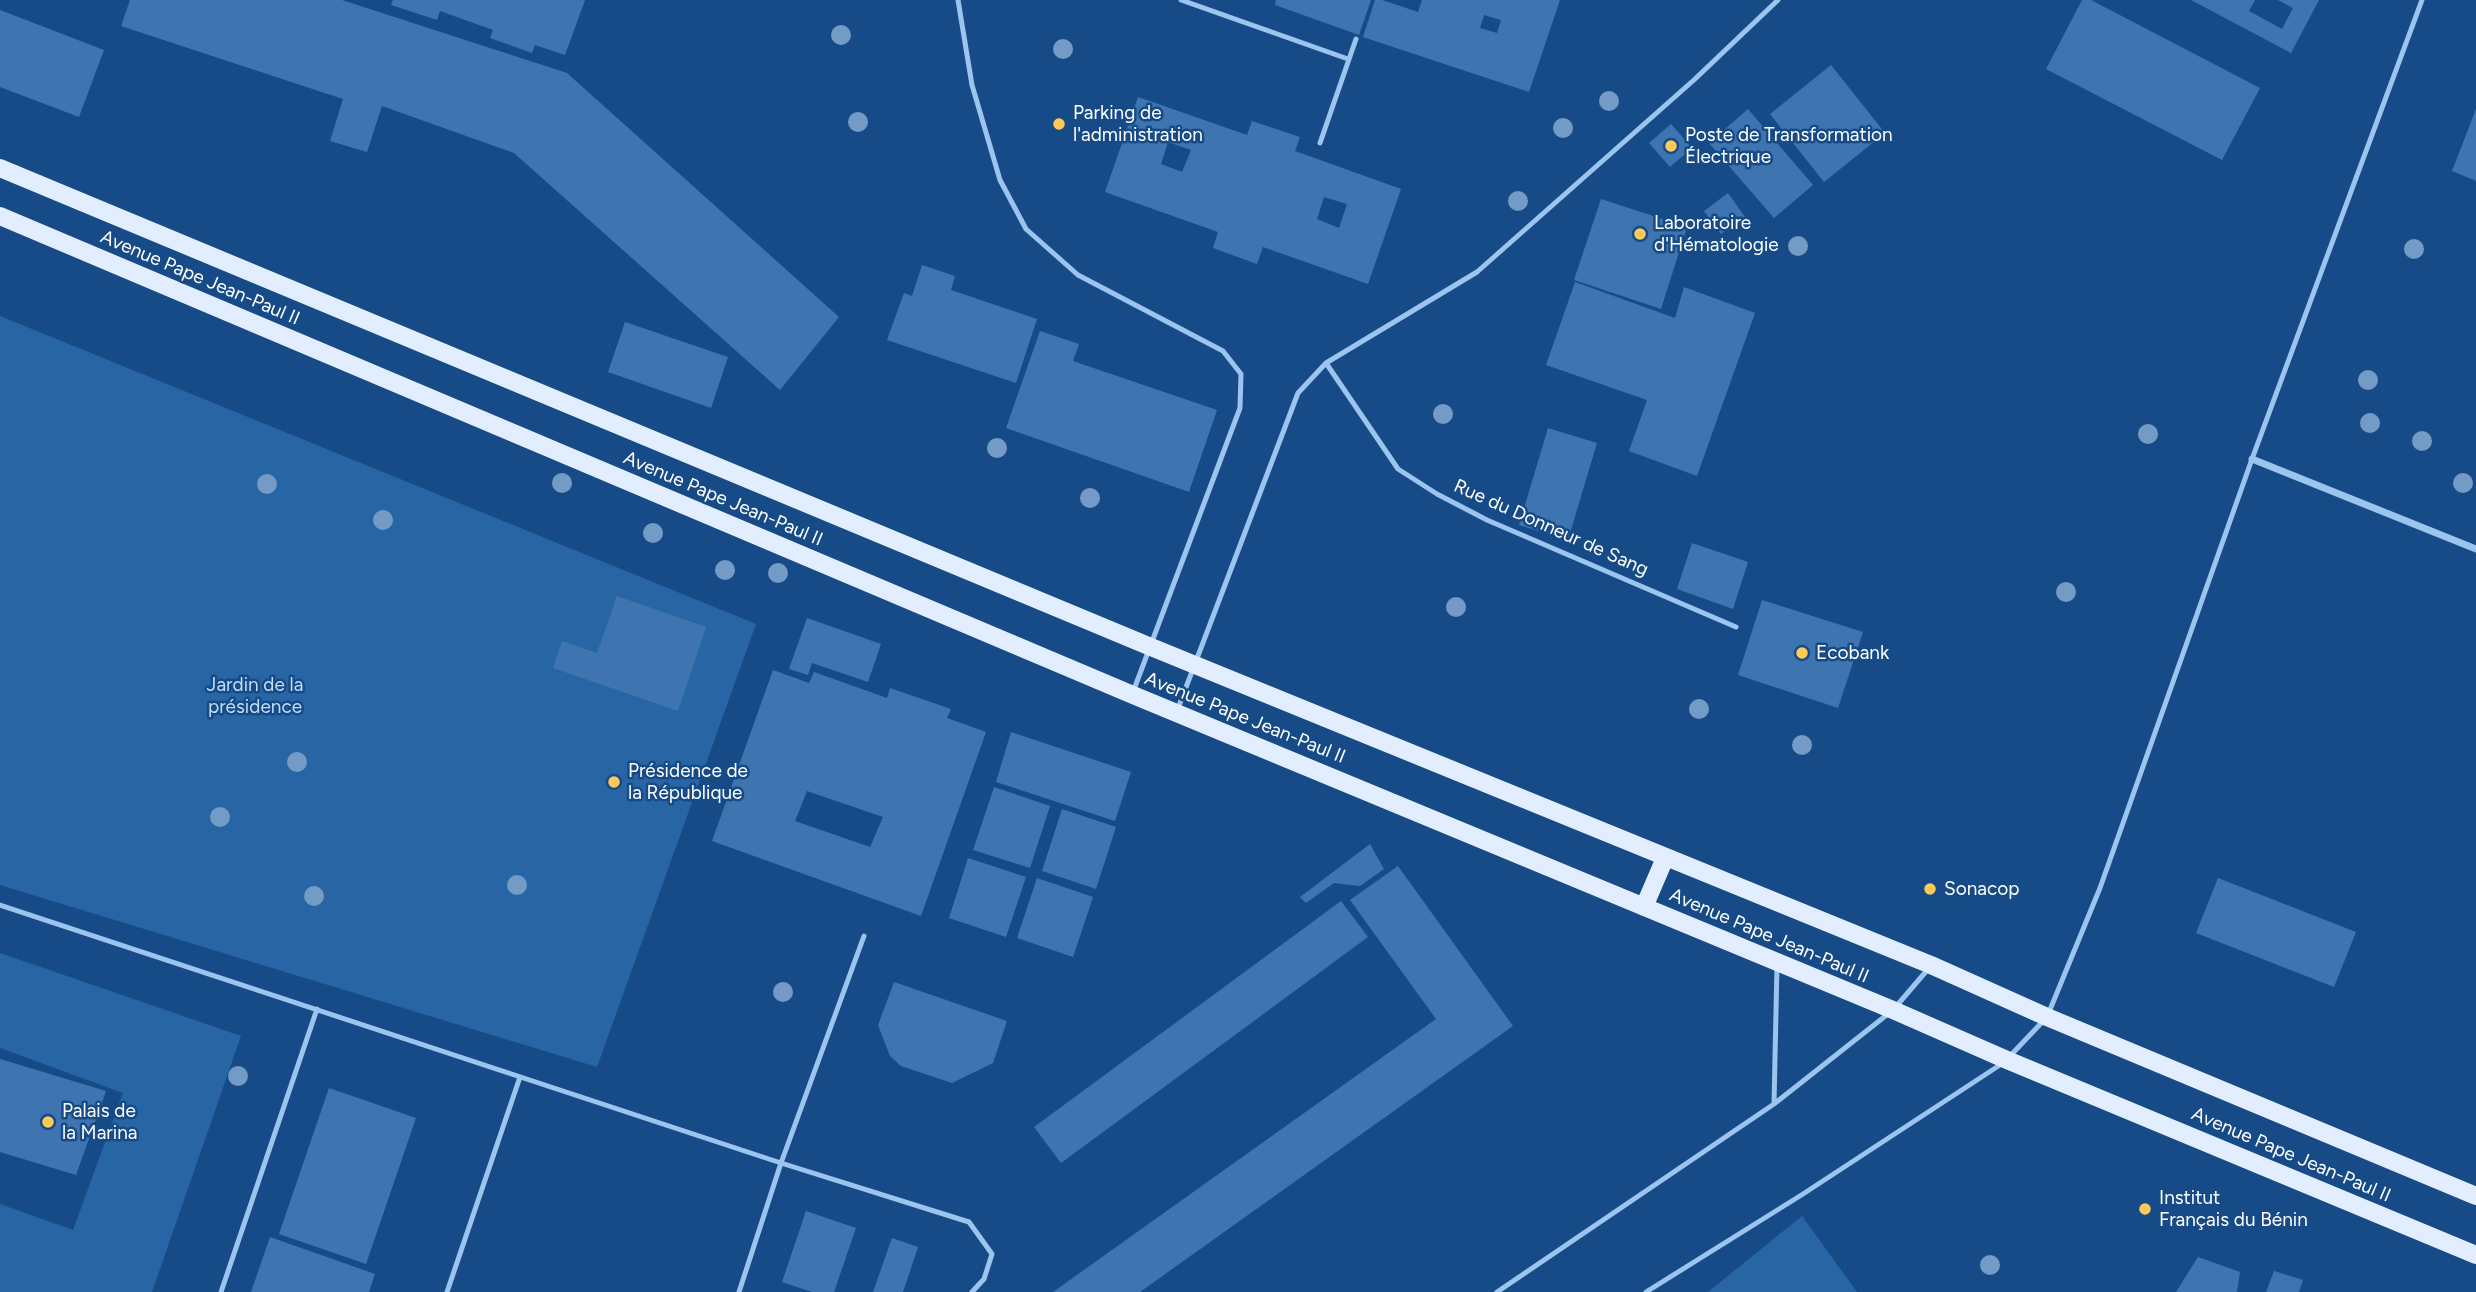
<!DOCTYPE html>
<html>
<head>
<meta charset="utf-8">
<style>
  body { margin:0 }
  canvas { display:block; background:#164b87 }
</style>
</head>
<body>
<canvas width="2476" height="1292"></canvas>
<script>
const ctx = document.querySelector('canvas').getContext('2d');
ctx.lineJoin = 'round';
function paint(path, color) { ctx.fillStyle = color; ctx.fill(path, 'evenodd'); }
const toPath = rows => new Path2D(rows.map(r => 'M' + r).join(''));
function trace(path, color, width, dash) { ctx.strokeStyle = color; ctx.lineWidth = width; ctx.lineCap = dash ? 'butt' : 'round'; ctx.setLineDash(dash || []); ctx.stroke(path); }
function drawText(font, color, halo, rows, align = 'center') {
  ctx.font = font + ' Figtree,sans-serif'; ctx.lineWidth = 5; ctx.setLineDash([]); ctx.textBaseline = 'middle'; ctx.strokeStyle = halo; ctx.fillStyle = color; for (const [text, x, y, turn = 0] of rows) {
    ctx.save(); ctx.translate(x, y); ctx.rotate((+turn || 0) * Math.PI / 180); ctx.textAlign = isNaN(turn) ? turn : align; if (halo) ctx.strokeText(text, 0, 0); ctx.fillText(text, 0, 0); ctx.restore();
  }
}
const green = toPath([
  [0,316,756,624,597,1067,0,885],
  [0,953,241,1036,152,1292,0,1292,0,1204,73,1230,123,1093,0,1048],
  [1802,1216,1857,1292,1708,1292]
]);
const building = toPath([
  [130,0,342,0,567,73,839,317,780,390,514,153,382,106,367,152,330,141,343,99,121,26],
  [393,0,585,0,565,55,535,45,532,53,490,38,493,30,440,11,437,20,391,5],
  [1276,0,1371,0,1359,35,1275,5],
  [1375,0,1382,0,1418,12,1422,0,1560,0,1529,92,1363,37],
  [1484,15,1501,20,1497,33,1480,28],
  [2082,0,2091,0,2260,88,2222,160,2046,69],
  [2191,0,2255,0,2249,11,2282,29,2293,8,2278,0,2319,0,2291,53],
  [0,10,104,50,79,117,0,87],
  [1831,65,1885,133,1824,182,1770,114],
  [1138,97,1247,135,1252,121,1300,137,1295,151,1401,189,1368,284,1263,247,1257,264,1213,248,1218,232,1105,192],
  [1168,142,1191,150,1182,172,1161,164],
  [1324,197,1347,204,1339,228,1317,219],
  [1748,109,1813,185,1774,218,1709,143],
  [2476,109,2476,181,2452,171],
  [1671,124,1692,148,1670,167,1649,143],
  [1728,193,1745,217,1721,234,1704,211],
  [1601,199,1687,227,1661,309,1574,280],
  [922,265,955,276,951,290,1037,319,1016,383,887,340,904,293,912,296],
  [1575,282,1675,318,1684,287,1755,313,1697,476,1629,451,1647,400,1546,365],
  [625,322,728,357,711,408,608,372],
  [1040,331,1079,344,1073,361,1217,410,1189,492,1006,428],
  [1548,428,1597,443,1568,540,1519,525],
  [1692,543,1748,562,1733,609,1677,589],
  [617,596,706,627,678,711,553,668,562,641,597,653],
  [1762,600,1863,632,1838,708,1738,675],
  [807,618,881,644,868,682,812,663,808,675,789,669],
  [773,670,809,683,814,672,887,698,890,688,951,709,947,718,986,732,921,916,712,841],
  [807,791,883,817,870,847,795,821],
  [1011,732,1131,772,1115,821,996,782],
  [994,787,1050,806,1030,868,973,850],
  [1062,809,1116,827,1096,889,1042,871],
  [1370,844,1384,869,1360,886,1334,883,1306,903,1300,897],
  [968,858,1026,877,1006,937,949,918],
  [1398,866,1513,1026,1140,1292,1053,1292,1436,1019,1350,900],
  [1037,878,1093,897,1073,957,1017,938],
  [2218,878,2356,932,2334,987,2196,933],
  [1341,901,1368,937,1061,1163,1034,1127],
  [894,982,1007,1021,993,1063,952,1083,901,1066,890,1056,878,1025],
  [0,1059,106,1091,76,1175,0,1152],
  [329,1088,416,1118,366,1264,279,1234],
  [806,1211,856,1228,834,1292,812,1292,782,1282],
  [270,1237,375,1274,369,1292,251,1292],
  [892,1238,918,1247,903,1292,873,1292],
  [2198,1257,2240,1272,2237,1292,2176,1292],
  [2274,1271,2303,1280,2299,1292,2266,1292]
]);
const lane = toPath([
  [958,0,972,85,1000,180,1026,229,1078,275,1223,351,1241,374,1240,408,1133,692],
  [1181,0,1348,59],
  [1320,143,1356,39],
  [1326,363,1398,469,1437,494,1487,520,1736,627],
  [1177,711,1298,393,1326,363,1477,272,1695,79,1778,0],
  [0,905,781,1163,969,1222,992,1254,984,1279,972,1292],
  [2010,1056,2047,1017,2100,888,2252,459,2422,0],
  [1774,1104,1777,965],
  [221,1292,317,1009],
  [447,1292,520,1077],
  [739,1292,781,1163,864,936],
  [1497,1292,1774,1104,1893,1010,1929,968],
  [1646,1292,1803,1194,2003,1063]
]);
const street = toPath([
  [2252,459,2476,549]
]);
const primary = toPath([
  [0,168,1151,647,1931,965,2047,1017,2476,1196],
  [0,216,1133,695,1893,1010,2007,1060,2476,1255],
  [1644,907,1665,858]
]);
const trees = [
  [841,35],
  [1063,49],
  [1609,101],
  [858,122],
  [1563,128],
  [1518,201],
  [1798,246],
  [2414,249],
  [2368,380],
  [1443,414],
  [2370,423],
  [2148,434],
  [2422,441],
  [997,448],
  [562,483],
  [2463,483],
  [267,484],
  [1090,498],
  [383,520],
  [653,533],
  [725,570],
  [778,573],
  [2066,592],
  [1456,607],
  [1699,709],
  [1802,745],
  [297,762],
  [220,817],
  [517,885],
  [314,896],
  [783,992],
  [238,1076],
  [1990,1265]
];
const markers = [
  [1059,124,7,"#ffc958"],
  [1671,146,7,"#ffc958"],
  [1640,234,7,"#ffc958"],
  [1802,653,7,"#ffc958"],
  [614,782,7,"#ffc958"],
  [1930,889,7,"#ffc958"],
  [48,1122,7,"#ffc958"],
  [2145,1209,7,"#ffc958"]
];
const poiNames = [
  ["Parking de",1073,113],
  ["l'administration",1073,135],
  ["Poste de Transformation",1685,135],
  ["Électrique",1685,157],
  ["Laboratoire",1654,223],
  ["d'Hématologie",1654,245],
  ["Ecobank",1816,653],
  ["Présidence de",628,771],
  ["la République",628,793],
  ["Sonacop",1944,889],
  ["Palais de",62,1111],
  ["la Marina",62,1133],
  ["Institut",2159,1198],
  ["Français du Bénin",2159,1220]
];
const streetNames = [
  ["Avenue Pape Jean-Paul II",200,278,23],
  ["Avenue Pape Jean-Paul II",723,499,23],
  ["Rue du Donneur de Sang",1551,528,24],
  ["Avenue Pape Jean-Paul II",1245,718,22],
  ["Avenue Pape Jean-Paul II",1769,936,23],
  ["Avenue Pape Jean-Paul II",2291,1155,23]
];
const parkNames = [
  ["Jardin de la",255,685],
  ["présidence",255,707]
];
paint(green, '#2865a5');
paint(building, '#3e75b1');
trace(lane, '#9bc4ee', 5);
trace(street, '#9bc4ee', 7);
trace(primary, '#e2eeff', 18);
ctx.fillStyle = '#749bc6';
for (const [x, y] of trees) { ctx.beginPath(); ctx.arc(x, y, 10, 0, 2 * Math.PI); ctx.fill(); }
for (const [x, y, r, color] of markers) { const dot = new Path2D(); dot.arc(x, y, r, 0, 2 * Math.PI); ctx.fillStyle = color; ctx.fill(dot); trace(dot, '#164b87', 2.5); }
drawText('19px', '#fff', '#164b87', poiNames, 'left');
drawText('19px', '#fff', '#164b87', streetNames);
drawText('19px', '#c1ddfa', '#164b87', parkNames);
</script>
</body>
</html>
